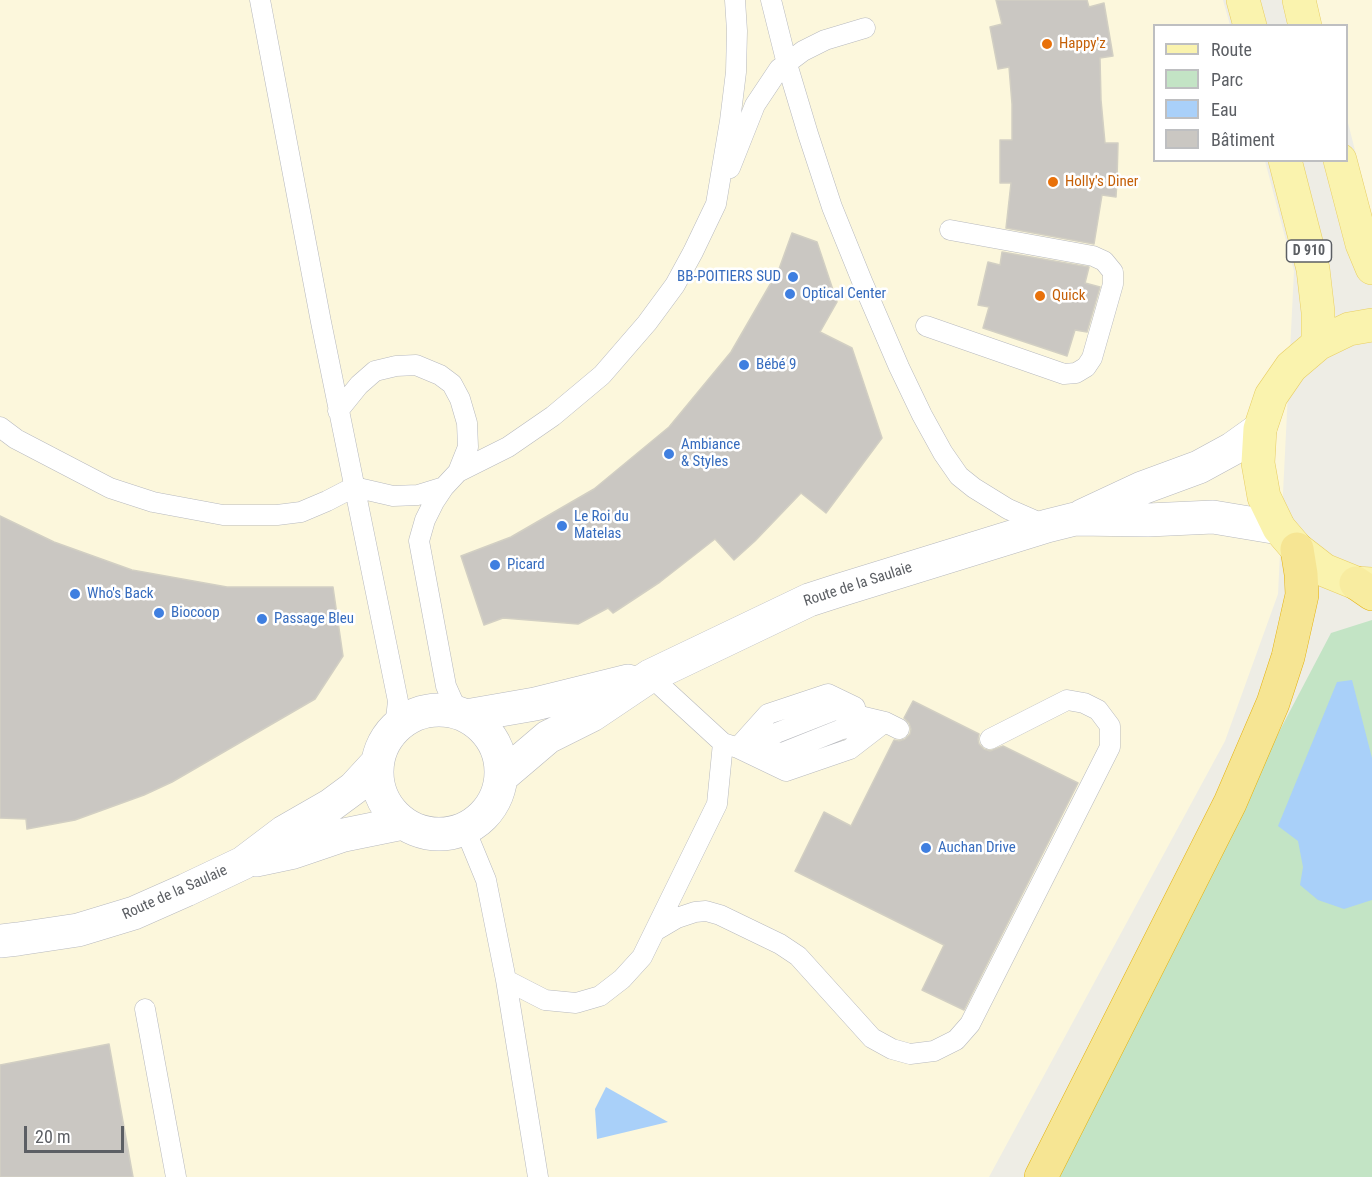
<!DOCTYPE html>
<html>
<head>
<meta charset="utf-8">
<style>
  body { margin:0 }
  #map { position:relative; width:1372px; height:1177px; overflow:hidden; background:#eeede5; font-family:"Roboto Condensed",sans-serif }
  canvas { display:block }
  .legend { position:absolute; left:1153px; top:24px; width:195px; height:138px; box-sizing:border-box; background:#fff; border:2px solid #bebfc1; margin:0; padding:8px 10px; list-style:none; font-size:18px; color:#5c5f64 }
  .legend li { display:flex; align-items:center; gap:12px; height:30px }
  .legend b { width:30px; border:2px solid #bebfc1 }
  .scale { position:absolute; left:24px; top:1126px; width:100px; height:27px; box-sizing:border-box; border:3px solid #5c5f64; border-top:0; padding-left:8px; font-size:18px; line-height:21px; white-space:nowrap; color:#5c5f64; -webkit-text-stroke:4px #fff; paint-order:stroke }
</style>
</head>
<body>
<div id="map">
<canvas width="1372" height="1177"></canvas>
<ul class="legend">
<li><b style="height:8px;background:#faf3ae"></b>Route</li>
<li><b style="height:16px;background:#c3e4c5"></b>Parc</li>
<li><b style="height:16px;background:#a9d0f9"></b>Eau</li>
<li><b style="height:16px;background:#cac7c2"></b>Bâtiment</li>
</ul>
<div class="scale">20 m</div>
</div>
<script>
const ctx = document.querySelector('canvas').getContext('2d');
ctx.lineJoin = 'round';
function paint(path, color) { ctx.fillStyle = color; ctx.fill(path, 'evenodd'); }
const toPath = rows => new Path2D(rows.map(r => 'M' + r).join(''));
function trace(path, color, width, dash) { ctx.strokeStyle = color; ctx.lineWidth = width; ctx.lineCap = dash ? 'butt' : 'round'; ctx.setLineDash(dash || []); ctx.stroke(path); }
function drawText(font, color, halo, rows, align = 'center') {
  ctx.font = font + ' "Roboto Condensed",sans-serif'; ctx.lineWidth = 5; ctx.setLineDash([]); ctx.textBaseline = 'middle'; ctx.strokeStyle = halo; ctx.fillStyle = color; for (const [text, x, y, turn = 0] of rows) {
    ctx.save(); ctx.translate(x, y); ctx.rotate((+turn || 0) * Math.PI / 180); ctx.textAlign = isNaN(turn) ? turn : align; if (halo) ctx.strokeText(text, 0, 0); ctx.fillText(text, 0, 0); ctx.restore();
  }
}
const commercial = toPath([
  [0,0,1223,0,1230,25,1154,26,1154,160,1265,161,1294,271,1278,594,1225,741,989,1177,0,1177],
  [1316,0,1372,0,1372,217,1347,119,1346,26,1322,25]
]);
const green = toPath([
  [1372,620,1372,1177,1045,1177,1331,633]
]);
const water = toPath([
  [1352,680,1372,758,1372,900,1344,909,1318,900,1300,885,1303,867,1298,841,1278,826,1337,682],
  [606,1087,668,1122,597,1139,595,1109]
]);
const building = toPath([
  [996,0,1087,0,1089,7,1104,3,1113,56,1100,58,1101,100,1105,143,1118,143,1117,180,1116,197,1102,195,1094,244,1006,228,1011,183,1000,183,1000,140,1012,140,1012,104,1009,67,998,69,990,27,1002,24,996,0],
  [792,233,817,242,837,302,820,332,852,348,882,438,826,513,801,493,755,541,734,560,715,539,660,582,613,613,608,608,578,624,503,618,484,625,461,556,511,537,594,489,669,427,731,352,779,269,792,233],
  [1002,252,1089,267,1085,283,1100,287,1087,332,1075,330,1067,356,983,328,989,307,978,305,988,262,1000,265,1002,252],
  [0,516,54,542,132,570,227,587,333,587,343,656,315,699,172,782,144,795,75,820,27,829,26,819,0,818,0,516],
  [913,701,979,734,978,739,979,744,984,749,990,751,1003,746,1078,783,964,1010,922,990,944,945,795,871,824,812,851,826,894,740,899,741,905,739,910,734,911,729,909,723,904,718,913,701],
  [109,1044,133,1177,0,1177,0,1065,109,1044]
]);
const service = toPath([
  [260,0,321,322,398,701,395,728],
  [771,0,787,64,808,134,832,207,862,281,899,367,922,415,943,453,959,476,974,488,1008,509,1047,526],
  [730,168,755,105,779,69,803,51,825,40,865,28],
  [926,326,1064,374,1076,373,1086,367,1092,358,1113,284,1113,272,1104,261,1093,256,950,230],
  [338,411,359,385,375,371,396,366,416,365,440,375,452,384,460,399,467,423,468,447,458,472],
  [0,427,16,439,110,488,153,502,223,515,277,515,301,512,327,501,354,487,393,496,418,495,444,487],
  [650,676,723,743,738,748,835,710,885,722,899,729],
  [458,713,446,686,419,541,425,520,434,502,444,487,458,472,508,447,553,416,602,375,647,323,675,285,693,252,716,204,730,121,736,72,737,31,735,0],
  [742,743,768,714,828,694,855,707],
  [738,748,786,771,850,749,885,722],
  [753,749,782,753,842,729,874,724],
  [465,829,486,880,506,980,538,1177],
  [655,931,677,918,695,912,706,911,720,915,780,944,798,956,872,1038,892,1049,910,1054,934,1051,956,1040,970,1024,1110,747,1110,726,1098,710,1084,703,1067,700,990,739],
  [506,980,545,1000,576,1003,600,996,622,979,642,957,717,804,723,743],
  [145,1009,176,1177]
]);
const tertiary = toPath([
  [1082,516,1142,488,1199,467,1232,449,1260,429],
  '377 772a62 62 0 1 1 124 0a62 62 0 1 1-124 0Z',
  [466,716,535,704,628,681],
  [501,777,548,737,592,715,650,676,809,600,840,590,1047,526,1075,519,1148,520,1213,517,1279,528],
  [256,860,294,852,344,835,403,823],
  [0,941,18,939,78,930,134,913,186,890,243,863,284,832,331,805,354,788,377,763]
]);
const primary = toPath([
  [1243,0,1250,26],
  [1299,0,1305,26],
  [1285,160,1313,269,1318,312,1318,344],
  [1340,160,1362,244,1372,268],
  [1372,325,1349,329,1318,344,1291,367,1271,396,1260,429,1258,463,1264,497,1279,528,1297,549,1324,570,1356,583,1372,584]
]);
const trunk = toPath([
  [1356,583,1372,594]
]);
const motorway = toPath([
  [1041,1177,1230,803,1273,703,1288,657,1302,595,1301,574,1297,549]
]);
const markers = [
  [1047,44,6,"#e8710a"],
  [1053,182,6,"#e8710a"],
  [793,277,6,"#3f7fe0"],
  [790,294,6,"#3f7fe0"],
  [1040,296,6,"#e8710a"],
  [744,365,6,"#3f7fe0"],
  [669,454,6,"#3f7fe0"],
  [562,526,6,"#3f7fe0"],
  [495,565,6,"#3f7fe0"],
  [75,594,6,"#3f7fe0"],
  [159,613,6,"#3f7fe0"],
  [262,619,6,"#3f7fe0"],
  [926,848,6,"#3f7fe0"]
];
const shields = [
  [1309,251,45]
];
const shieldNames = [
  ["D 910",1309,251]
];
const foodNames = [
  ["Happy'z",1059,44],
  ["Holly's Diner",1065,182],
  ["Quick",1052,296]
];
const shopNames = [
  ["BB-POITIERS SUD",781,277,"right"],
  ["Optical Center",802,294],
  ["Bébé 9",756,365],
  ["Ambiance",681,445],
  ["& Styles",681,462],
  ["Le Roi du",574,517],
  ["Matelas",574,534],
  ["Picard",507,565],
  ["Who's Back",87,594],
  ["Biocoop",171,613],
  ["Passage Bleu",274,619],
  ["Auchan Drive",938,848]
];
const streetNames = [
  ["Route de la Saulaie",858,585,-18],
  ["Route de la Saulaie",175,893,-24]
];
paint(commercial, '#fcf7dc');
paint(green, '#c3e4c5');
paint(water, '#a9d0f9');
paint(building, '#cac7c2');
trace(building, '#d2cfc3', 1.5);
trace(service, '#b7b9be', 21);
trace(tertiary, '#b7b9be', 34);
trace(primary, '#e8ce63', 34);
trace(trunk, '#e4b20f', 34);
trace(motorway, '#e4b20f', 34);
trace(service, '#fff', 20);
trace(tertiary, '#fff', 33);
trace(primary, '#faf3ae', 33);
trace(trunk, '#f8eca0', 33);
trace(motorway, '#f6e593', 33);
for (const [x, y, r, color] of markers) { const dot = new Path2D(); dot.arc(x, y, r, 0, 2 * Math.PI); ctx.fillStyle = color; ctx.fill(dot); trace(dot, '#fff', 2); }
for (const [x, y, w] of shields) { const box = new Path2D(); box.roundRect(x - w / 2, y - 11, w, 22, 4.5); ctx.fillStyle = '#fff'; ctx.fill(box); trace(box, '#5c5f64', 1.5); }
drawText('bold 14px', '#5c5f64', null, shieldNames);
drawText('15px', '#c56008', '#fff', foodNames, 'left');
drawText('15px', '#366cbe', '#fff', shopNames, 'left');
drawText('15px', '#5c5f64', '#fff', streetNames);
</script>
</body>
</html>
